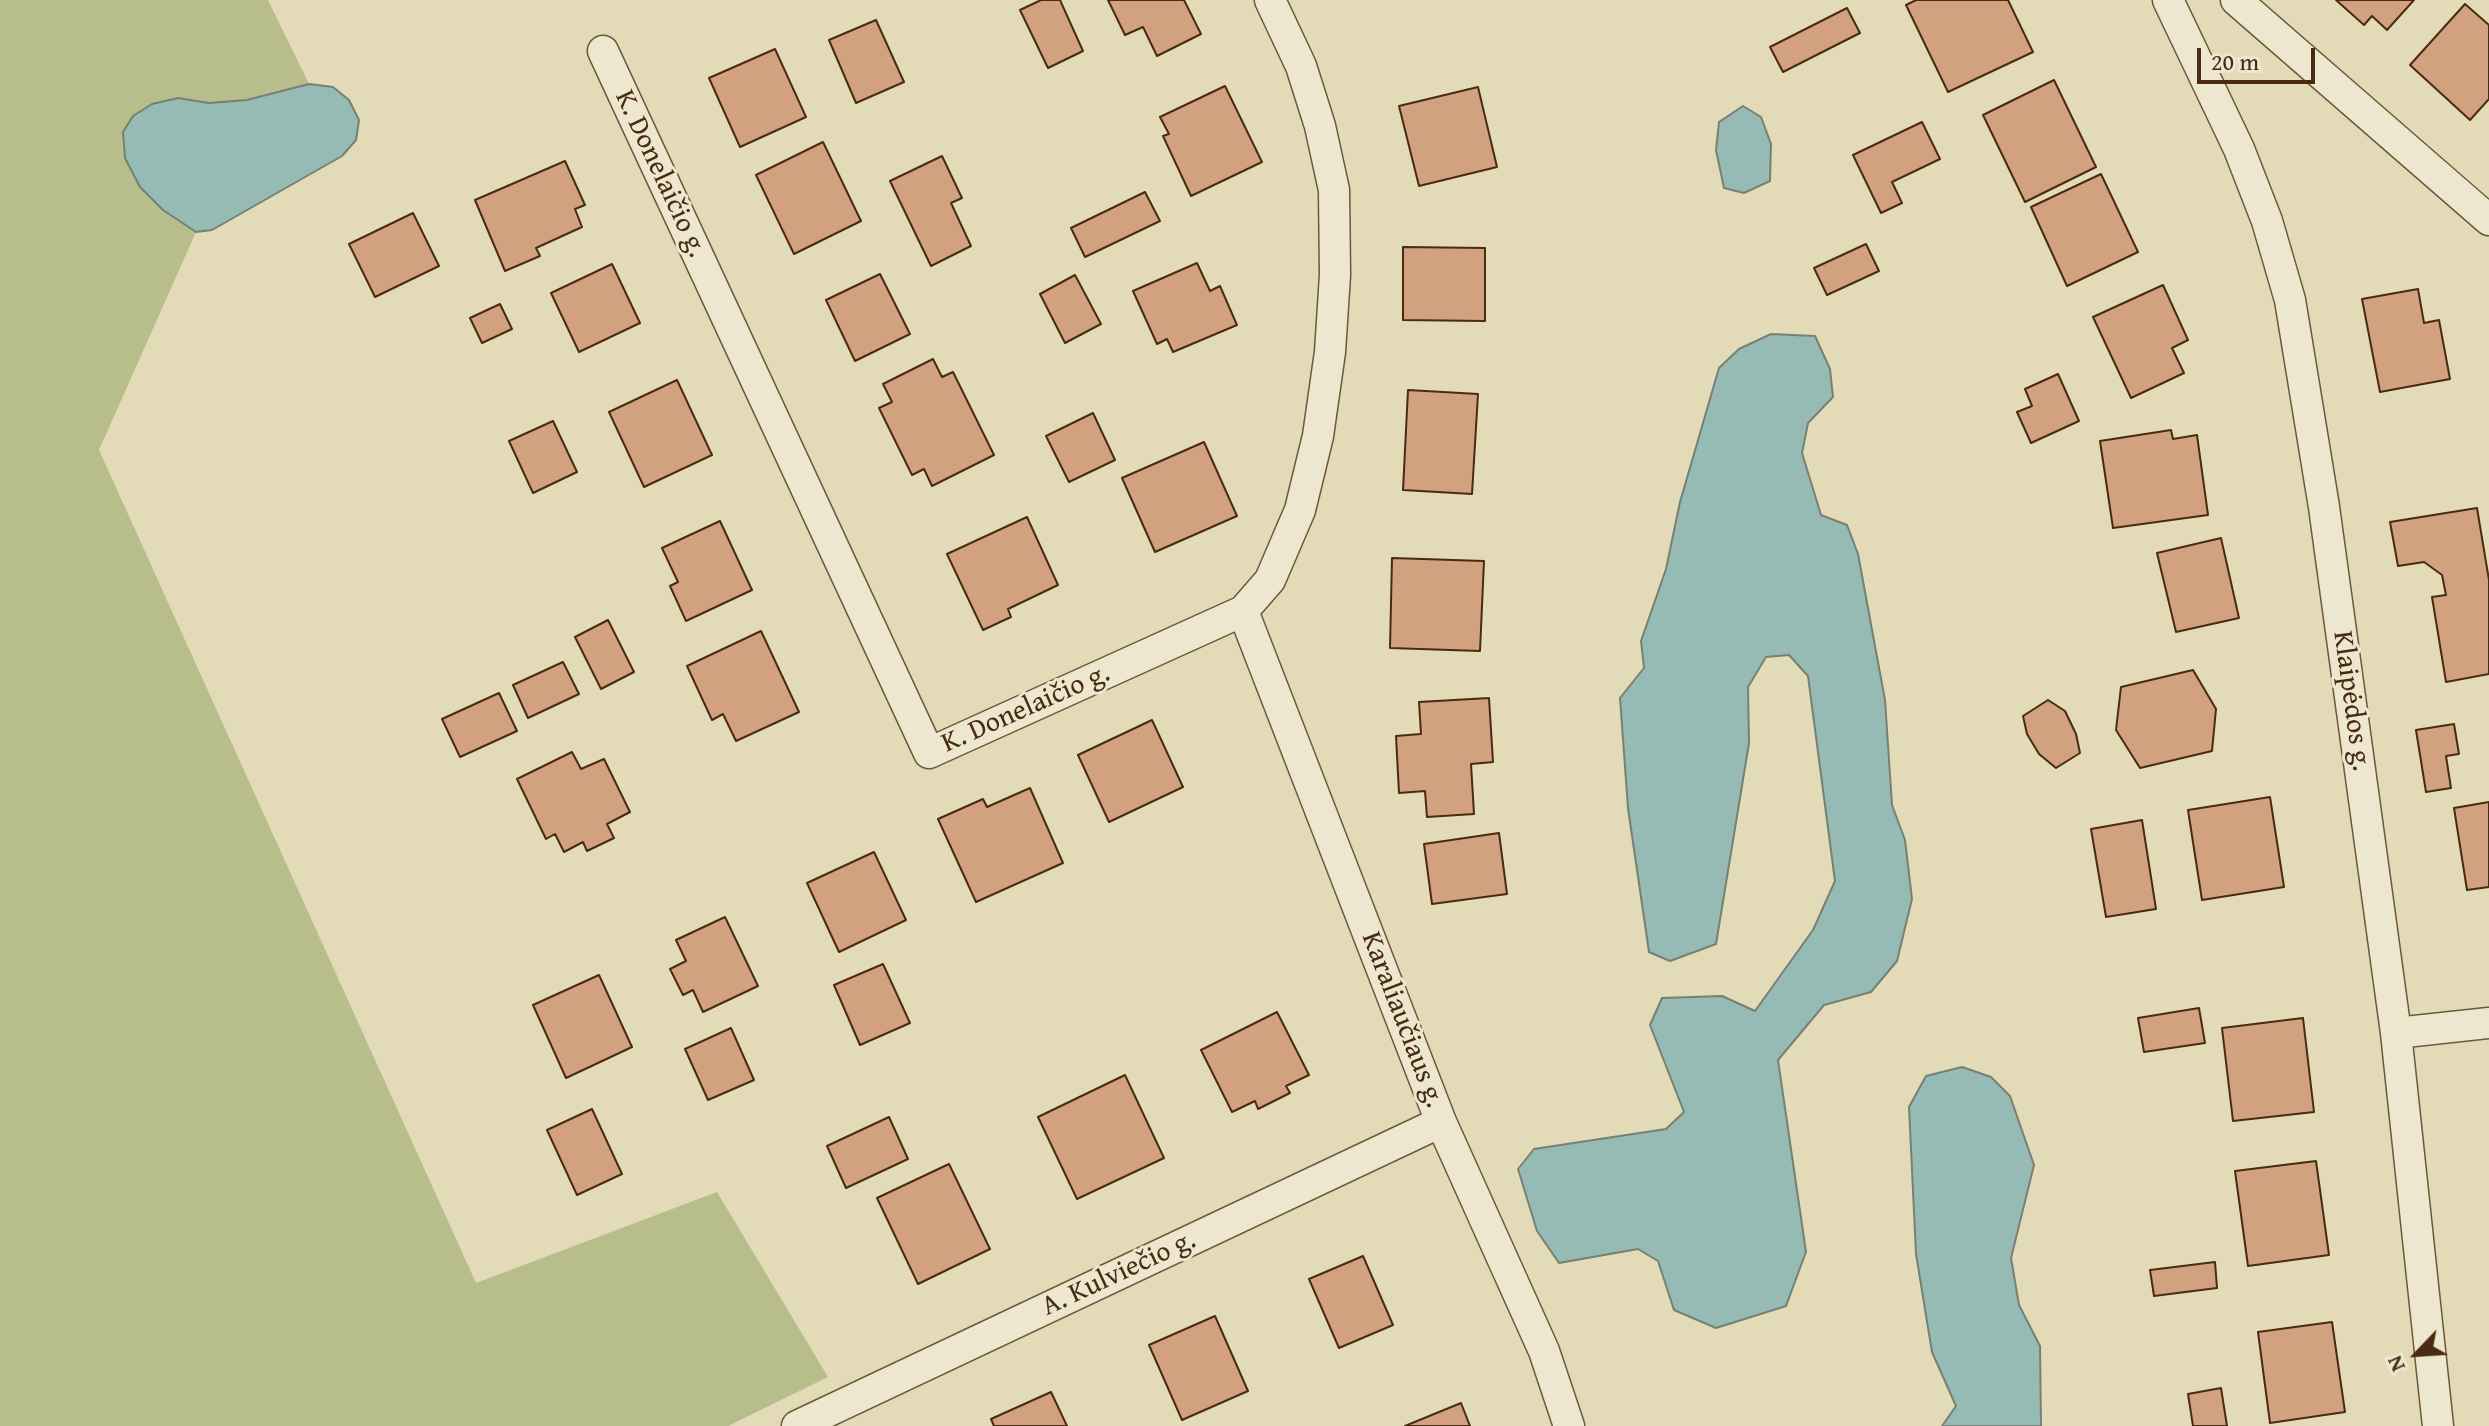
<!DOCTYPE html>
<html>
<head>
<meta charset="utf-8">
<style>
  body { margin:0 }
  #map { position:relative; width:2489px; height:1426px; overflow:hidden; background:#e3dab7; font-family:"Gentium Book Plus",serif }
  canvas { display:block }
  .north { position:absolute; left:2377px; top:1314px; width:80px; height:80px; -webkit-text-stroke:6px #ede7d0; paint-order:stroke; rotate:245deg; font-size:22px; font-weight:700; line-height:32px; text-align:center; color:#482b11 }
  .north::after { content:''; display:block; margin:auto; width:28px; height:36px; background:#482b11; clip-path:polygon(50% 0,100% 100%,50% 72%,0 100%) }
  .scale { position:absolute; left:2197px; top:48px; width:118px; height:36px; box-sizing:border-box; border:4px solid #482b11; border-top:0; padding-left:10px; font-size:24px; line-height:28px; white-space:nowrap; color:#482b11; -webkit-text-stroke:6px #ede7d0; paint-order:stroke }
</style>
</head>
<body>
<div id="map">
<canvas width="2489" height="1426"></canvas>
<div class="north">N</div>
<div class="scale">20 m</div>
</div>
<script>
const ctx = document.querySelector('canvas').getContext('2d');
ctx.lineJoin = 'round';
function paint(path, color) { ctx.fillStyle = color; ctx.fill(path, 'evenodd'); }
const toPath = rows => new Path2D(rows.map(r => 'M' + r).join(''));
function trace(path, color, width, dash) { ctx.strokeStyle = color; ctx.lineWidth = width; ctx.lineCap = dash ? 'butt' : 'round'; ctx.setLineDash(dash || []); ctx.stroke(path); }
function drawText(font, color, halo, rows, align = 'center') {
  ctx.font = font + ' "Gentium Book Plus",serif'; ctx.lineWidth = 6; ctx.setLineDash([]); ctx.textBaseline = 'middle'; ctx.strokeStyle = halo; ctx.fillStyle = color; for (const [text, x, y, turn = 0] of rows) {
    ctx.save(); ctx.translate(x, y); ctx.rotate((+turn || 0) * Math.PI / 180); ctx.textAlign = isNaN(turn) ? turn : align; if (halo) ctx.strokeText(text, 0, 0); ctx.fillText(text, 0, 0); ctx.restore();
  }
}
const green = toPath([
  [0,0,268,0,309,84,333,87,349,100,359,120,356,140,342,156,212,230,196,232,99,450,476,1283,717,1192,828,1377,728,1426,0,1426]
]);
const water = toPath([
  [309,84,333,87,349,100,359,120,356,140,342,156,212,230,196,232,163,210,140,187,125,158,123,132,133,116,152,104,178,98,209,103,247,100,309,84],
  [1743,106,1761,117,1771,144,1770,181,1744,193,1724,188,1716,150,1719,122,1743,106],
  [1771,334,1815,336,1830,369,1833,397,1808,423,1802,453,1821,515,1847,525,1858,554,1885,700,1892,805,1905,840,1912,899,1897,961,1871,992,1824,1005,1778,1060,1806,1252,1786,1306,1716,1328,1674,1310,1658,1261,1638,1249,1559,1263,1537,1231,1518,1169,1534,1149,1666,1129,1684,1112,1650,1025,1662,998,1722,996,1755,1011,1813,930,1835,881,1808,676,1789,655,1766,657,1748,687,1749,743,1716,944,1670,961,1649,952,1628,808,1620,698,1644,668,1641,641,1666,569,1680,502,1719,368,1739,349,1771,334],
  [1962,1067,1991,1077,2010,1096,2034,1165,2011,1258,2019,1305,2040,1346,2041,1426,1942,1426,1956,1406,1932,1352,1916,1254,1909,1107,1926,1076,1962,1067]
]);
const building = toPath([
  [1041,0,1060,0,1083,51,1048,68,1020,10,1041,0],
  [1108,0,1184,0,1201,34,1157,56,1143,27,1125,35,1108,0],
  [1916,0,2008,0,2033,52,1948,92,1906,5,1916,0],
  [2336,0,2414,0,2387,30,2372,16,2364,25,2336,0],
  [2465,4,2489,25,2489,99,2470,120,2410,65,2465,4],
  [1847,8,1860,33,1783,72,1770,47,1847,8],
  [876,20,904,82,856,103,829,40,876,20],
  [775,49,806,117,740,147,709,78,775,49],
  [2054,80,2096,167,2025,202,1983,115,2054,80],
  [1225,86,1262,162,1191,196,1163,136,1169,134,1160,117,1225,86],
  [1478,87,1497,167,1419,186,1399,106,1478,87],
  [1922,122,1940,159,1892,182,1902,203,1881,213,1853,155,1922,122],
  [823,142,861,221,794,254,756,175,823,142],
  [942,156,962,198,951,203,971,246,931,266,890,181,942,156],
  [565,161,585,205,575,209,582,227,536,248,540,256,505,271,475,200,565,161],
  [2101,174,2138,252,2067,286,2031,207,2101,174],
  [1145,192,1160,221,1085,257,1071,228,1145,192],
  [413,213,439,266,375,297,349,244,413,213],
  [1866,244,1879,271,1827,295,1814,268,1866,244],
  [1403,247,1485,248,1485,321,1403,320,1403,247],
  [1197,263,1210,291,1220,286,1237,325,1173,352,1167,339,1157,344,1133,291,1197,263],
  [612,264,640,323,579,352,551,293,612,264],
  [880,274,910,334,855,361,826,300,880,274],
  [1075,275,1101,324,1065,343,1040,294,1075,275],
  [2163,285,2188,340,2172,348,2184,373,2131,398,2093,317,2163,285],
  [2418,289,2424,323,2439,320,2450,379,2380,392,2362,299,2418,289],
  [500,304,512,329,482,343,470,318,500,304],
  [933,359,942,377,953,372,994,455,932,486,924,469,912,475,879,408,892,402,883,384,933,359],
  [2058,374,2079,421,2031,443,2017,412,2032,406,2025,389,2058,374],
  [677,380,712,455,644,487,609,412,677,380],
  [1408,390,1478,394,1472,494,1403,490,1408,390],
  [1093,413,1115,460,1069,482,1046,436,1093,413],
  [553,421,577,472,533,493,509,441,553,421],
  [2171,430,2173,439,2197,435,2208,515,2113,528,2100,441,2171,430],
  [1204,442,1237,516,1155,552,1122,478,1204,442],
  [2477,508,2489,580,2489,674,2446,682,2432,597,2446,595,2442,575,2424,562,2398,566,2390,522,2477,508],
  [1027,517,1058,585,1008,609,1011,617,983,630,947,554,1027,517],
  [720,521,752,590,686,621,670,586,678,582,662,548,720,521],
  [2221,538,2239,618,2176,632,2157,553,2221,538],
  [1392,558,1484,561,1480,651,1390,648,1392,558],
  [608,620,634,672,601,689,575,637,608,620],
  [761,631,799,712,736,741,723,714,712,720,687,666,761,631],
  [563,662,579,694,528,718,513,685,563,662],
  [2193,670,2216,709,2212,751,2140,768,2116,730,2121,687,2193,670],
  [499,693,517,731,460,757,442,719,499,693],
  [1489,698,1493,762,1471,764,1474,814,1427,817,1425,791,1399,793,1396,736,1421,734,1419,702,1489,698],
  [2048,700,2065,711,2076,734,2080,753,2056,768,2039,754,2027,734,2023,716,2048,700],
  [1152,720,1183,787,1109,822,1078,755,1152,720],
  [2454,724,2459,754,2446,756,2451,788,2426,792,2416,730,2454,724],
  [572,752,581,769,604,759,630,812,607,824,614,838,587,851,583,842,564,852,555,834,546,839,517,779,572,752],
  [1030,788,1063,863,976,902,938,819,983,799,987,807,1030,788],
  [2270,797,2284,887,2202,900,2188,810,2270,797],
  [2489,802,2489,887,2467,890,2454,808,2489,802],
  [2142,820,2156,909,2106,917,2091,829,2142,820],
  [1499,833,1507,894,1432,904,1424,844,1499,833],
  [874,852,906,920,839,952,807,883,874,852],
  [725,917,758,986,703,1012,693,990,683,995,670,969,686,961,676,940,725,917],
  [883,964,910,1023,860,1045,834,985,883,964],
  [599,975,632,1047,566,1078,533,1005,599,975],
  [2199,1008,2205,1043,2144,1052,2138,1018,2199,1008],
  [1277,1012,1309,1075,1286,1086,1290,1093,1258,1109,1255,1101,1232,1112,1201,1050,1277,1012],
  [2303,1018,2314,1112,2233,1121,2222,1028,2303,1018],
  [731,1028,754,1080,708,1100,685,1049,731,1028],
  [1125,1075,1164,1158,1077,1199,1038,1117,1125,1075],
  [592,1109,622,1174,577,1195,547,1130,592,1109],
  [889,1117,908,1159,846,1188,827,1146,889,1117],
  [2316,1161,2329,1255,2248,1266,2235,1171,2316,1161],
  [949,1164,990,1249,918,1284,877,1198,949,1164],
  [1363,1256,1393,1325,1339,1348,1309,1279,1363,1256],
  [2215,1262,2217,1288,2154,1296,2150,1270,2215,1262],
  [1215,1316,1248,1391,1182,1420,1149,1345,1215,1316],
  [2332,1322,2345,1412,2270,1423,2258,1332,2332,1322],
  [2221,1388,2227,1426,2193,1426,2188,1394,2221,1388],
  [1051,1392,1067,1426,994,1426,991,1419,1051,1392],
  [1461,1403,1470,1426,1405,1426,1461,1403]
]);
const minor = toPath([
  [2168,0,2239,149,2267,221,2290,300,2324,507,2396,1033,2438,1426],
  [2236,0,2489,220],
  [603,51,929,753,1243,611,1270,580,1300,510,1318,436,1330,352,1335,275,1334,190,1320,126,1301,66,1270,0],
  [1243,611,1441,1122,1544,1351,1569,1426],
  [2396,1033,2489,1023],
  [797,1426,1441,1122]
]);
const streetNames = [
  ["K. Donelaičio g.",660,174,65],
  ["Klaipėdos g.",2351,701,82],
  ["K. Donelaičio g.",1026,709,-24],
  ["Karaliaučiaus g.",1402,1020,69],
  ["A. Kulviečio g.",1119,1274,-25]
];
paint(green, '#b7be8c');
paint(water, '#96bab4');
trace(water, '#778173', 2);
paint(building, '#d2a180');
trace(building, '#482b11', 2);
trace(minor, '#6f573a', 33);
trace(minor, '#ede7d0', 30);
drawText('28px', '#482b11', '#ede7d0', streetNames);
</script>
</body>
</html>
